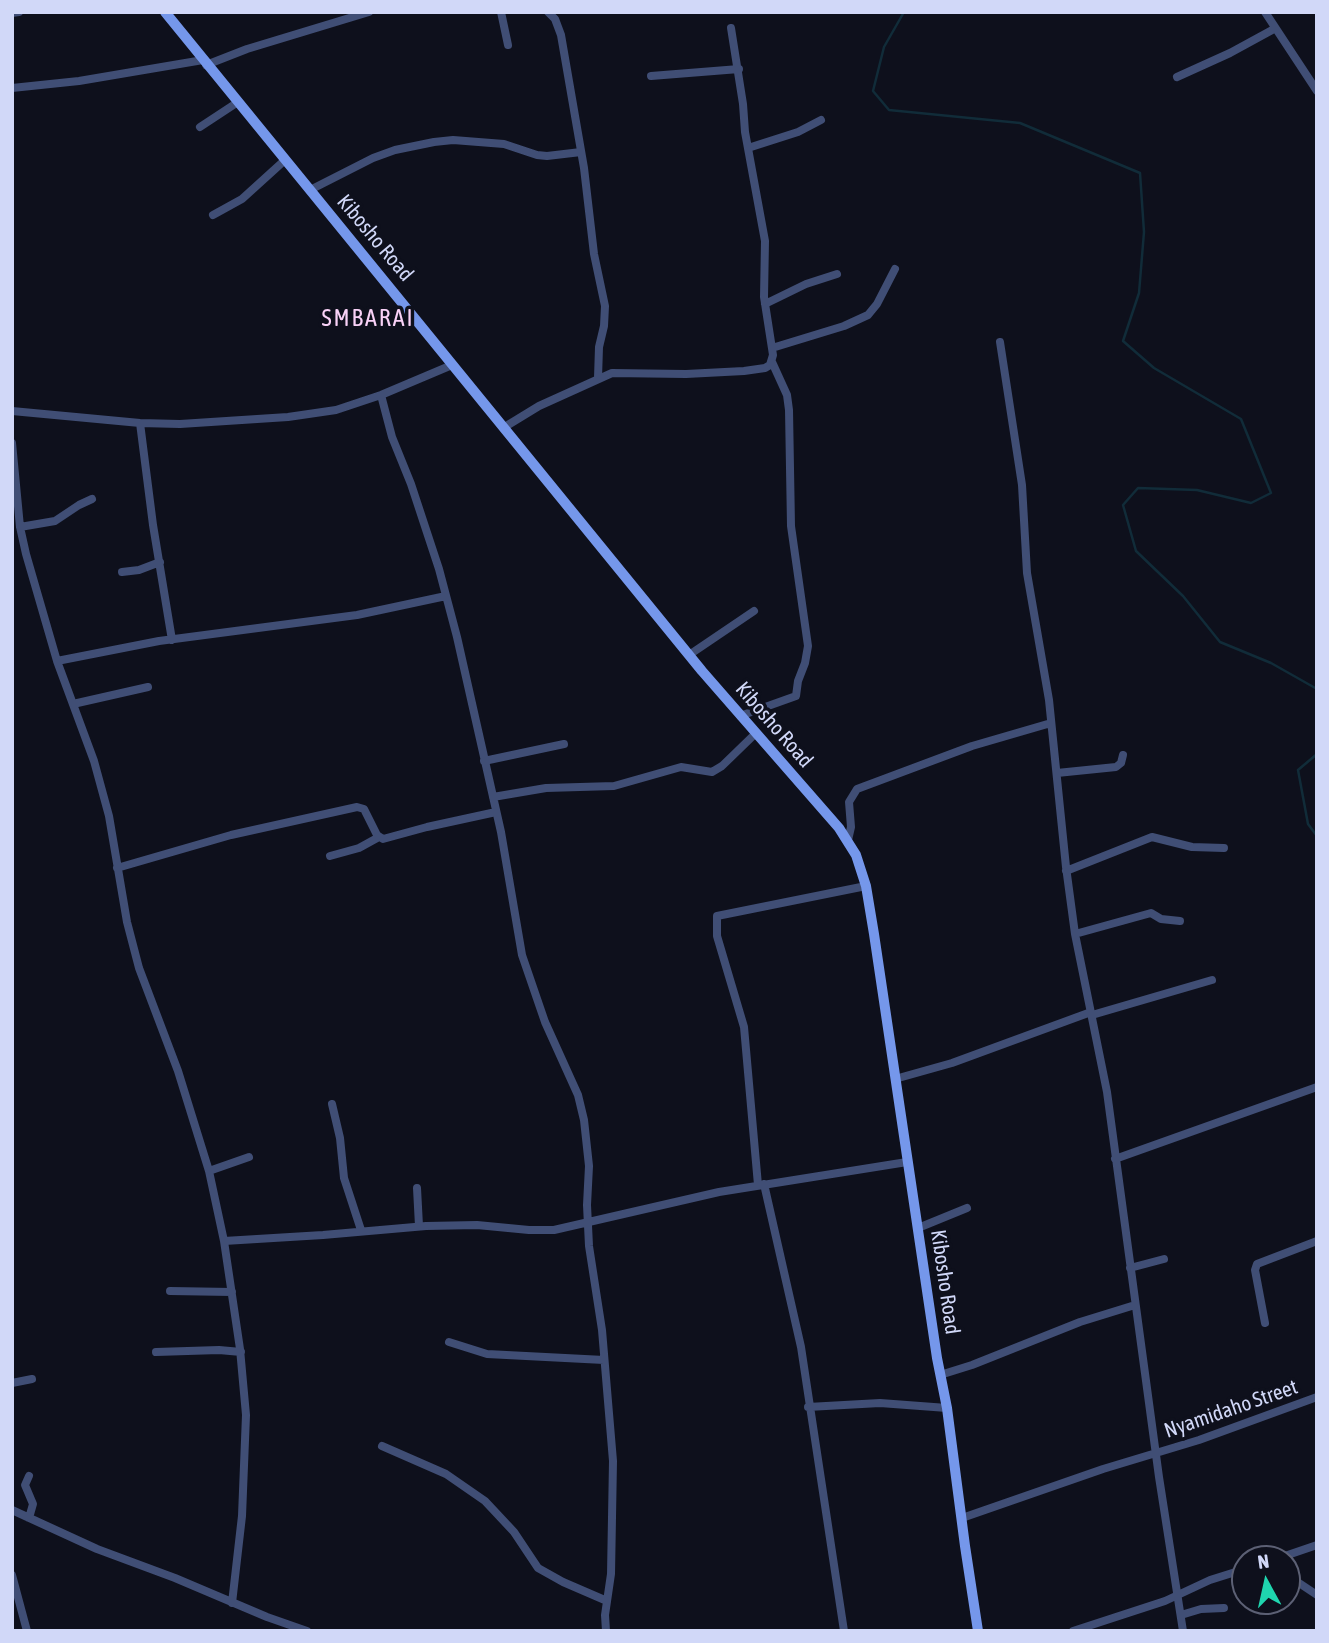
<!DOCTYPE html>
<html>
<head>
<meta charset="utf-8">
<style>
  body { margin:0 }
  #map { position:relative; width:1329px; height:1643px; overflow:hidden; background:#0e101c; font-family:"Asap Condensed",sans-serif }
  canvas { display:block }
  .frame { position:absolute; inset:0; border:14px solid #d1d8f8; pointer-events:none }
  .north { position:absolute; left:1231px; top:1545px; width:70px; height:70px; box-sizing:border-box; background:#0e101c; border:2px solid #5c6074; border-radius:50%; rotate:352deg; font-size:19px; font-weight:700; line-height:28px; text-align:center; color:#d1d8f8 }
  .north::after { content:''; display:block; margin:auto; width:24px; height:32px; background:#1fd6af; clip-path:polygon(50% 0,100% 100%,50% 72%,0 100%) }
</style>
</head>
<body>
<div id="map">
<canvas width="1329" height="1643"></canvas>
<div class="frame"></div>
<div class="north">N</div>
</div>
<script>
const ctx = document.querySelector('canvas').getContext('2d');
ctx.lineJoin = 'round';
const toPath = rows => new Path2D(rows.map(r => 'M' + r).join(''));
function trace(path, color, width, dash) { ctx.strokeStyle = color; ctx.lineWidth = width; ctx.lineCap = dash ? 'butt' : 'round'; ctx.setLineDash(dash || []); ctx.stroke(path); }
function drawText(font, color, halo, rows, align = 'center') {
  ctx.font = font + ' "Asap Condensed",sans-serif'; ctx.lineWidth = 7; ctx.setLineDash([]); ctx.textBaseline = 'middle'; ctx.strokeStyle = halo; ctx.fillStyle = color; for (const [text, x, y, turn = 0] of rows) {
    ctx.save(); ctx.translate(x, y); ctx.rotate((+turn || 0) * Math.PI / 180); ctx.textAlign = isNaN(turn) ? turn : align; if (halo) ctx.strokeText(text, 0, 0); ctx.fillText(text, 0, 0); ctx.restore();
  }
}
const stream = toPath([
  [904,12,884,47,873,91,889,110,1020,123,1140,173,1144,232,1139,293,1123,341,1154,368,1241,419,1271,493,1251,503,1197,490,1138,488,1123,505,1136,551,1183,596,1220,642,1271,663,1317,689],
  [1317,754,1298,770,1308,824,1317,836]
]);
const street = toPath([
  [501,12,508,45],
  [548,12,555,19,561,35,584,168,594,254,605,306,604,326,599,347,598,378],
  [1265,12,1317,91],
  [12,13,19,12],
  [206,65,247,49,369,12],
  [651,76,739,69],
  [1177,77,1230,53,1274,29],
  [12,88,79,81,203,60],
  [200,127,238,102],
  [748,148,798,132,821,120],
  [310,190,373,158,395,150,434,142,453,140,504,144,537,155,547,156,581,152],
  [213,215,242,199,285,160],
  [765,304,806,284,837,274],
  [1000,342,1022,485,1027,573,1049,700,1066,867,1075,934,1107,1092,1159,1477,1183,1631],
  [772,348,844,326,868,315,877,304,895,269],
  [381,395,392,437,411,484,439,569,457,637,501,832,522,955,545,1022,578,1095,584,1120,589,1166,587,1205,589,1246,602,1330,613,1461,611,1574,605,1615,606,1631],
  [12,411,140,423,180,424,288,417,336,410,381,395,452,365],
  [140,423,153,525,172,640],
  [503,428,539,406,612,373,686,374,744,371,765,368,770,365,773,355,764,297,765,241,745,132,743,104,731,28],
  [12,443,20,527,26,554,57,661,94,761,109,816,127,922,139,968,178,1071,209,1171,224,1241,240,1349,246,1415,242,1516,232,1603],
  [20,527,55,521,79,505,92,499],
  [122,572,139,570,160,562],
  [689,655,754,611],
  [57,661,159,641,357,615,446,596],
  [73,704,148,687],
  [740,716,796,696,798,681,805,663,808,646,791,526,789,410,787,395,772,362],
  [484,761,564,744],
  [1057,773,1116,767,1121,763,1123,755],
  [493,797,546,788,614,786,681,767,712,772,722,766,755,734],
  [848,840,851,827,849,802,857,789,972,746,1051,723],
  [330,856,359,848,379,837],
  [117,868,231,835,357,807,364,809,377,835,383,839,427,827,496,812],
  [1066,871,1152,837,1192,847,1224,848],
  [1075,934,1151,913,1161,919,1180,921],
  [1092,1015,1212,980],
  [895,1079,952,1063,1091,1012],
  [332,1104,340,1138,344,1178,361,1230],
  [1115,1159,1317,1087],
  [209,1171,249,1157],
  [764,1184,801,1347,844,1631],
  [758,1185,744,1027,717,936,717,916,866,886],
  [417,1188,419,1226],
  [918,1228,967,1208],
  [224,1241,323,1235,426,1226,477,1225,529,1230,554,1230,719,1192,907,1162],
  [1130,1268,1164,1259],
  [170,1291,232,1292],
  [1265,1323,1255,1270,1257,1264,1317,1241],
  [449,1342,487,1354,604,1360],
  [156,1352,219,1350,241,1352],
  [940,1375,972,1365,1080,1322,1135,1305],
  [12,1383,32,1379],
  [808,1407,880,1403,947,1408],
  [382,1446,446,1474,485,1501,514,1532,538,1568,563,1582,607,1601],
  [29,1476,25,1485,33,1504,29,1518],
  [12,1510,97,1549,175,1578,267,1617,307,1631],
  [962,1518,1103,1469,1199,1440,1317,1397],
  [1276,1559,1317,1545],
  [12,1575,27,1631],
  [1287,1575,1317,1595],
  [1181,1615,1201,1609,1224,1608],
  [1073,1631,1165,1601,1210,1580,1245,1569]
]);
const secondary = toPath([
  [165,12,702,671,839,828,856,855,866,886,874,934,937,1358,947,1408,965,1546,978,1631]
]);
const streetNames = [
  ["Kibosho Road",375,238,50],
  ["Kibosho Road",774,725,49],
  ["Kibosho Road",945,1282,82],
  ["Nyamidaho Street",1231,1409,-19]
];
const quarterNames = [
  ["SMBARAI",368,318]
];
trace(stream, '#112c39', 2.5);
trace(street, '#404e75', 8);
trace(secondary, '#7597eb', 10);
drawText('21px', '#d1d8f8', '#0e101c', streetNames);
ctx.letterSpacing = '2px';
drawText('24px', '#f9d2f7', '#0e101c', quarterNames);
ctx.letterSpacing = '0px';
</script>
</body>
</html>
